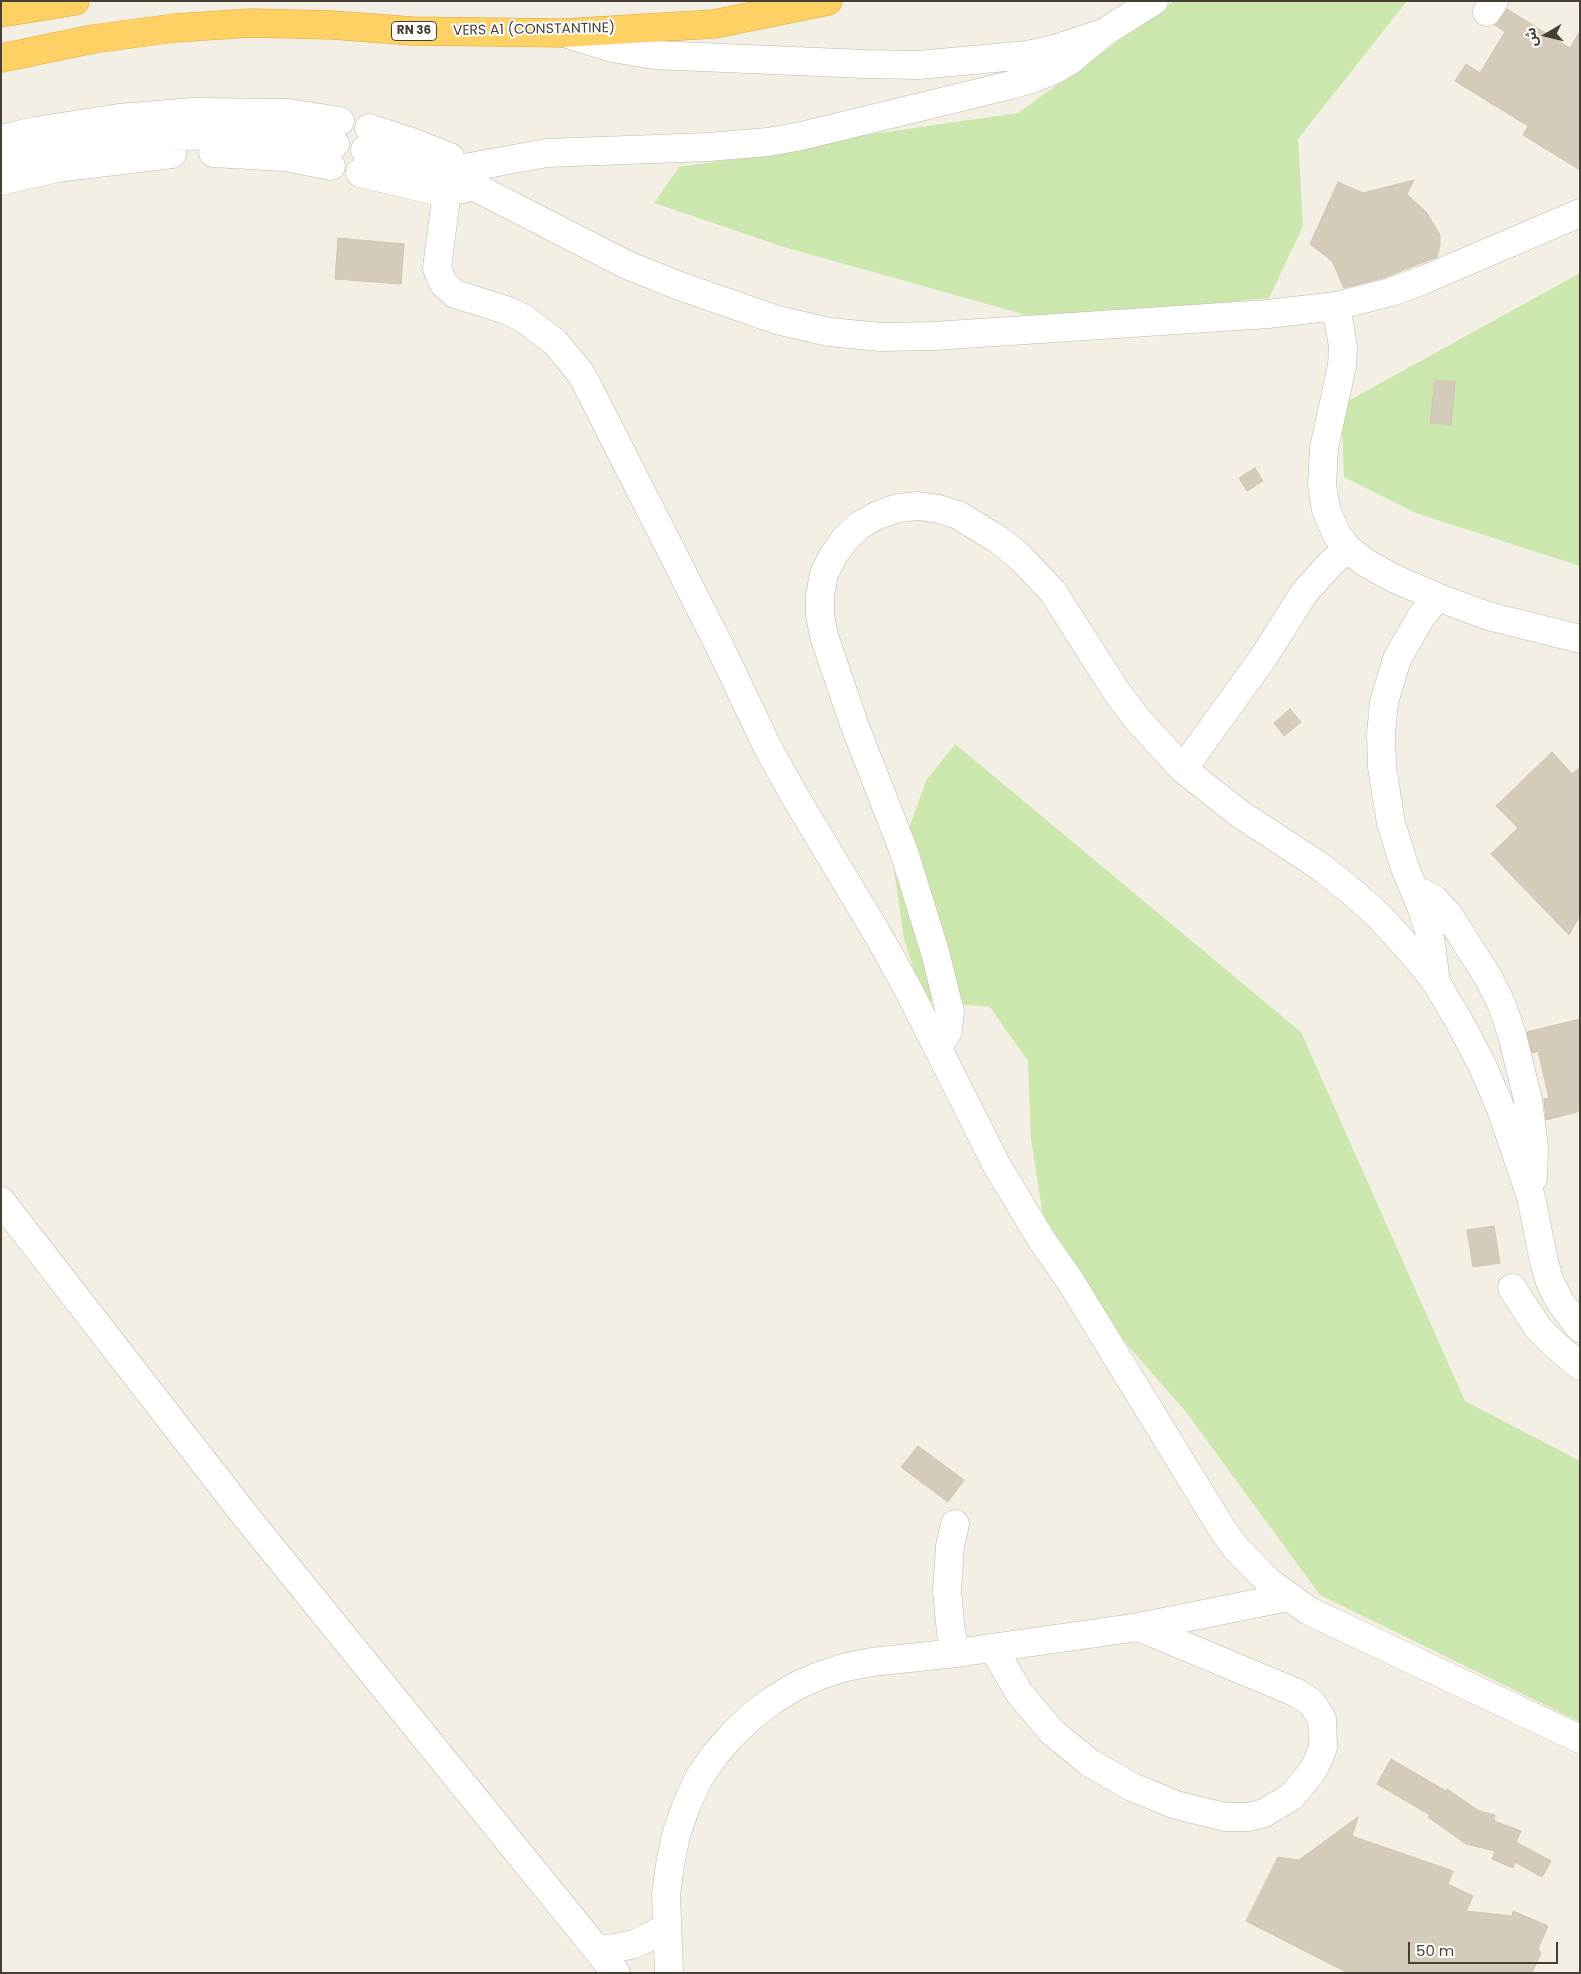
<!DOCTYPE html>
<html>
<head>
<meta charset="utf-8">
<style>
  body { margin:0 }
  #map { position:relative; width:1581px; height:1974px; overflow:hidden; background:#f3efe5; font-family:Poppins,"Noto Sans Arabic",sans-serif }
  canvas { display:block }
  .frame { position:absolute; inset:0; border:2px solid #453f35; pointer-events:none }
  .north { position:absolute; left:1521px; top:10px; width:50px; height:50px; -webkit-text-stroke:4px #fff; paint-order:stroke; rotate:262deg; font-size:14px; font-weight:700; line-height:20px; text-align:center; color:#453f35 }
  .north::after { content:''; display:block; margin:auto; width:18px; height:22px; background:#453f35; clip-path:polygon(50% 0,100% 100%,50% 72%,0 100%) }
  .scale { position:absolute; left:1408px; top:1942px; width:150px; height:22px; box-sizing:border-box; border:2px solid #453f35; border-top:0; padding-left:6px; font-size:15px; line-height:18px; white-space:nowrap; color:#453f35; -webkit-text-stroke:4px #fff; paint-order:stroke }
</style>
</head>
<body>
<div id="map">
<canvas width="1581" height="1974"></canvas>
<div class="frame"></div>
<div class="north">ش</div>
<div class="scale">50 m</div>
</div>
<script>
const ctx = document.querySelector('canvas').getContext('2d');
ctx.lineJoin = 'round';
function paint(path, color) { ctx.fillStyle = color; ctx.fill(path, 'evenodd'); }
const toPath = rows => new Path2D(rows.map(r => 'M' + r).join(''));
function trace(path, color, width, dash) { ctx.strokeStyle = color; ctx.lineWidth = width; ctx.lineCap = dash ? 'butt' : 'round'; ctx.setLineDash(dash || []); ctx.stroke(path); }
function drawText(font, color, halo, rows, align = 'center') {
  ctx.font = font + ' Poppins,sans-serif'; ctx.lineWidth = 4; ctx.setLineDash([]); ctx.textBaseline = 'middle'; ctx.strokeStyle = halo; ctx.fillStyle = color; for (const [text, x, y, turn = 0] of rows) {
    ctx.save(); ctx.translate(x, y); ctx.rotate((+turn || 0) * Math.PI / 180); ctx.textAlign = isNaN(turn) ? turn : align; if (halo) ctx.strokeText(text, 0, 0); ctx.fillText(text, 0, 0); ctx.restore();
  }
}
const green = toPath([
  [1174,1,1407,1,1298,139,1303,226,1269,298,1044,320,784,247,654,203,679,167,780,152,865,135,1018,113],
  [1580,273,1580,566,1416,513,1344,477,1341,405],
  [955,744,1301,1032,1465,1401,1580,1461,1580,1722,1320,1595,1186,1412,1049,1255,1031,1139,1028,1061,990,1007,924,1001,904,939,894,870,926,781]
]);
const building = toPath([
  [1507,9,1570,48,1580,31,1580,170,1523,135,1528,126,1455,81,1466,64,1480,73,1505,32,1495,25,1507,9],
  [1414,180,1407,194,1427,213,1440,235,1440,245,1437,257,1386,277,1344,288,1332,261,1310,244,1338,182,1363,193,1414,180],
  [338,238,404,244,401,284,335,279,338,238],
  [1435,380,1455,382,1451,425,1430,423,1435,380],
  [1255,468,1263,481,1247,491,1239,478,1255,468],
  [1290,709,1301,722,1284,736,1274,723,1290,709],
  [1552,752,1572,774,1580,767,1580,915,1569,935,1491,854,1518,828,1496,806,1552,752],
  [1580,1019,1580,1111,1546,1120,1544,1099,1549,1098,1538,1051,1532,1053,1527,1032,1580,1019],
  [1494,1226,1500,1263,1473,1267,1467,1230,1494,1226],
  [918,1446,964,1480,948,1502,901,1467,918,1446],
  [1391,1759,1446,1791,1447,1789,1479,1811,1495,1815,1494,1821,1521,1831,1516,1842,1551,1861,1542,1877,1515,1862,1513,1868,1492,1859,1495,1851,1466,1844,1428,1817,1430,1815,1377,1784,1391,1759],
  [1358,1817,1352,1836,1453,1871,1448,1884,1473,1896,1466,1911,1512,1916,1513,1911,1548,1926,1538,1949,1541,1953,1532,1973,1348,1973,1246,1921,1278,1857,1299,1860,1358,1817]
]);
const minor = toPath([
  [1487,12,1494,1],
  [564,33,612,48,654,55,864,64,918,65,1028,55,1054,49,1103,33,1154,1],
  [369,128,409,141,450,157],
  [1,139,35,131,119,118,193,112,289,113,340,121],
  [365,150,421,165,475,187,627,265,677,285,777,320,829,332,881,337,934,336,1268,314,1336,306,1391,292,1421,281,1580,213],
  [213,153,285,157,331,166],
  [1,160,63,147,115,140,167,136,253,135,287,137,335,144],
  [470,167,547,153,708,147,768,142,801,136,1011,85,1034,78,1054,70,1072,59,1103,33],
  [360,173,432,190,464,189],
  [1,181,57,168,172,154],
  [447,191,437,268,443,283,455,294,506,310,523,318,555,342,582,375,719,645,767,746,794,795,878,935,909,991,997,1166,1043,1242,1069,1279,1221,1527,1235,1547,1269,1582,1309,1611,1580,1739],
  [1336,306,1343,346,1342,366,1324,448,1322,484,1326,510,1337,535,1348,549,1366,563,1393,578,1437,597,1488,616,1580,639],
  [1183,769,1265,655,1304,593,1331,563,1348,549],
  [1414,889,1433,898,1448,914,1488,977,1502,1005,1512,1035,1528,1100,1534,1148,1533,1178],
  [1436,982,1429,930,1422,909,1405,868,1391,823,1382,767,1381,734,1384,702,1397,659,1421,617,1437,597],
  [938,1047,948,1031,950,1012,935,952,904,852,854,724,824,636,820,615,820,595,824,574,833,556,845,539,860,525,878,515,898,508,918,506,939,509,958,515,999,540,1020,557,1053,592,1116,691,1137,719,1183,769,1240,814,1321,867,1351,891,1379,916,1418,959,1436,982,1460,1023,1482,1065,1501,1109,1531,1197,1544,1262,1550,1282,1560,1302,1580,1328],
  [1,1201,248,1519,616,1973],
  [1512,1288,1538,1328,1555,1345,1580,1366],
  [955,1524,950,1546,947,1591,951,1633,956,1653],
  [993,1648,1020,1694,1052,1732,1090,1763,1132,1787,1176,1805,1225,1817,1249,1817,1264,1813,1291,1797,1311,1773,1318,1761,1323,1747,1322,1719,1312,1703,1297,1693,1139,1627],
  [598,1949,616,1948,634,1944,651,1936,667,1926],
  [669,1973,666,1895,670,1865,676,1835,686,1806,699,1778,714,1756,732,1735,752,1716,773,1700,796,1686,821,1675,846,1667,872,1662,956,1653,1139,1627,1288,1597]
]);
const highway = toPath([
  [1,13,75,1],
  [1,58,93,39,175,28,251,23,332,25,412,31,564,33,714,24,828,1]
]);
const shields = [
  [414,31,45]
];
const shieldNames = [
  ["RN 36",414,31]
];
const streetNames = [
  ["VERS A1 (CONSTANTINE)",534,30,-1]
];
paint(green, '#cbe7ae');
paint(building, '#d4cbbb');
trace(building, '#cfc3ae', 1);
trace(minor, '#beb7a8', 29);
trace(highway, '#dda635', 29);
trace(minor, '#fff', 28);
trace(highway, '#fed165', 28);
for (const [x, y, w] of shields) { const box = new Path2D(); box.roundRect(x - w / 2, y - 9.5, w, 19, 4); ctx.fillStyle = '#fff'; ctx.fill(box); trace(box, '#453f35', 1); }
drawText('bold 12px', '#453f35', null, shieldNames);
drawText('14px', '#453f35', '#fff', streetNames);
</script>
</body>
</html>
